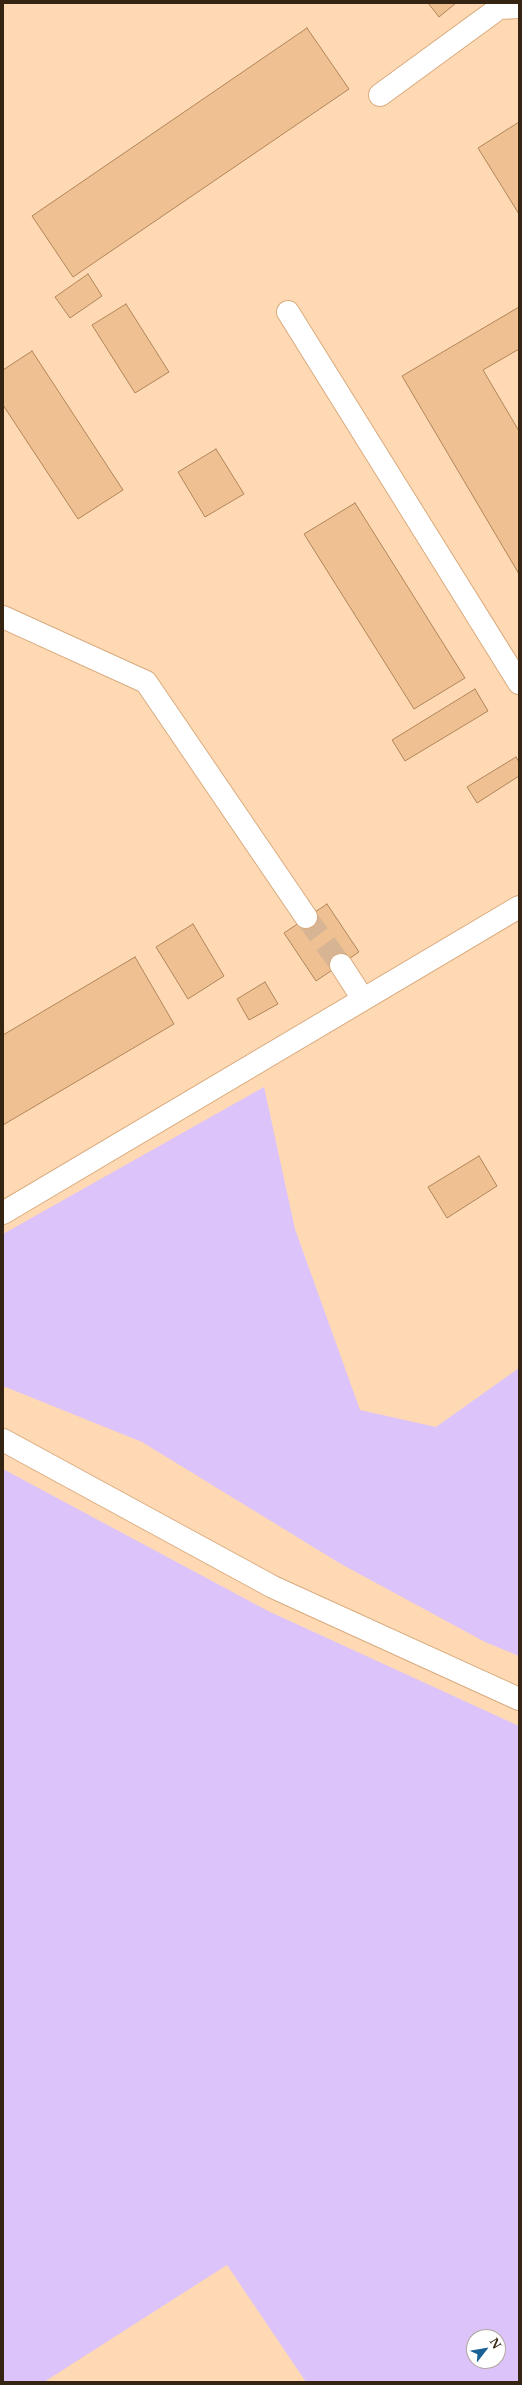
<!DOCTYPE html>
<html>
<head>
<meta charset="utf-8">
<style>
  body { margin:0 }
  #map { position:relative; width:522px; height:2385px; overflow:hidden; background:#ffd9b4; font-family:"Libre Baskerville",serif }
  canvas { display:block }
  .frame { position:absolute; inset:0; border:4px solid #362412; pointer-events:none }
  .north { position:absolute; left:466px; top:2329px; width:40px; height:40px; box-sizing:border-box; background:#fff; border:1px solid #afa7a0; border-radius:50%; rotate:59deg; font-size:11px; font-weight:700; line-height:16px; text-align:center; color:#362412 }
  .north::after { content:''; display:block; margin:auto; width:14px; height:18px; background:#196094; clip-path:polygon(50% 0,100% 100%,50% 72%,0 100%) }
</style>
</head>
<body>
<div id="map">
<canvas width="522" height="2385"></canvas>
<div class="frame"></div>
<div class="north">N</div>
</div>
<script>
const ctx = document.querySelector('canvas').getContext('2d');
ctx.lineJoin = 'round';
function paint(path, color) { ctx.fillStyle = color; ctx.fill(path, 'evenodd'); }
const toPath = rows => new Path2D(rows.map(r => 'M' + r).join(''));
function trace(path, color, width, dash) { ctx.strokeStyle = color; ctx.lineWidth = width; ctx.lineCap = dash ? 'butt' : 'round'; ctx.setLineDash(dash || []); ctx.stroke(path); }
const green = toPath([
  [264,1087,295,1229,360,1410,436,1427,519,1368,519,1656,485,1642,341,1564,142,1442,3,1386,3,1234],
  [3,1469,268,1611,519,1726,519,2382,306,2382,227,2265,44,2382,3,2382],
  [474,2337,498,2337,498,2361,474,2361]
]);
const building = toPath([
  [428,3,456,3,439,17,428,3],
  [307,28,349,89,73,277,32,216,307,28],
  [519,122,519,214,478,148,519,122],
  [88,274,102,296,70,318,55,297,88,274],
  [126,304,169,372,135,393,92,325,126,304],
  [519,307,519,349,483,370,519,431,519,574,402,376,519,307],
  [32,351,123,490,78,519,3,405,3,370,32,351],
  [216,449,244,494,205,517,178,472,216,449],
  [355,503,465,678,414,709,304,534,355,503],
  [475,689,488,711,405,761,392,740,475,689],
  [516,757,519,762,519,776,477,803,467,787,516,757],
  [327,904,359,952,316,981,284,933,327,904],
  [193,924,224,976,188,999,156,947,193,924],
  [135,957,174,1024,3,1125,3,1035,135,957],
  [265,982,278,1004,249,1020,237,999,265,982],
  [479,1156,497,1186,447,1218,428,1187,479,1156]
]);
const minorTunnel = toPath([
  [306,917,341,965]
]);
const minor = toPath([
  [380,95,499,8,519,7],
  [288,312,519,683],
  [3,617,146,682,306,917],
  [341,965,363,999],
  [3,1213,519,907],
  [3,1440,273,1587,519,1699]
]);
paint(green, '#dcc3f9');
paint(building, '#eec092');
trace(building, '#b18559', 1);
trace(minorTunnel, '#d7b594', 22, [22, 11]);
trace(minor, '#d9ab7e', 24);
trace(minor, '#fff', 22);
</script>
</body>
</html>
